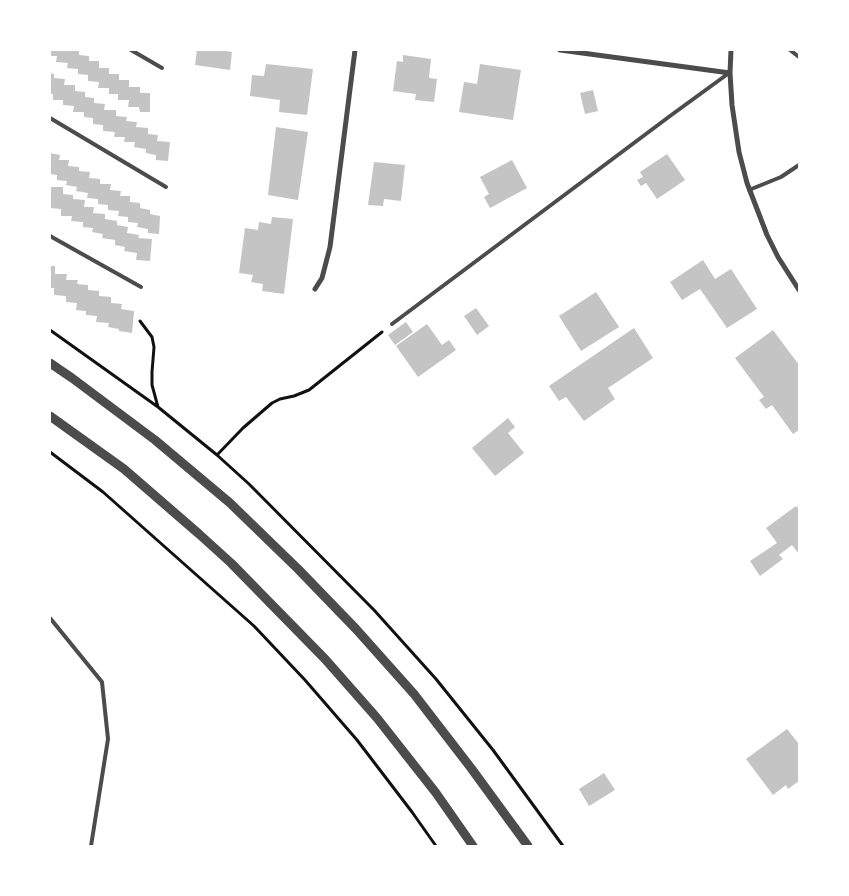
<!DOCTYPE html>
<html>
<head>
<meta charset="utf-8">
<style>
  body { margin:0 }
  #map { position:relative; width:849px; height:896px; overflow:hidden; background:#fff; font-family:Raleway,sans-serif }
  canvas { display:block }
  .frame { position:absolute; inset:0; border:51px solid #fff; pointer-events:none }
</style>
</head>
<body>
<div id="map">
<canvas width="849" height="896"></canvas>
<div class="frame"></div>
</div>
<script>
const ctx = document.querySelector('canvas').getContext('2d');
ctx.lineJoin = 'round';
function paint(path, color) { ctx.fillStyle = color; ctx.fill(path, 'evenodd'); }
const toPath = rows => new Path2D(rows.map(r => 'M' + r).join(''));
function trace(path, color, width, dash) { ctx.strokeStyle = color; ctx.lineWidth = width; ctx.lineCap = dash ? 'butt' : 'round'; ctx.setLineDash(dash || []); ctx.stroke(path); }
const building = toPath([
  [50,50,79,50,79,55,89,56,89,61,99,61,99,68,109,68,109,74,119,74,119,80,129,80,129,87,140,87,140,93,150,93,150,112,140,112,139,107,128,107,129,100,118,100,118,94,109,94,109,88,98,88,99,82,88,81,88,75,78,74,78,69,67,68,68,63,56,62,57,56,50,56],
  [197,50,226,50,226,51,232,52,230,70,195,65],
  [403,55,431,59,429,78,437,79,434,102,415,100,416,94,393,91,397,61,403,62],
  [266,64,313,69,307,115,279,112,280,100,250,96,252,75,264,76],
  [480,64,521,70,513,120,459,112,464,82,477,84],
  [50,73,54,74,54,78,65,79,64,85,75,85,75,91,85,92,85,97,94,98,94,103,105,104,104,110,116,110,116,116,127,117,126,121,137,122,136,127,148,128,148,134,158,135,157,141,170,142,168,161,156,160,156,155,146,153,146,149,134,147,135,142,124,142,125,137,114,137,115,132,103,131,103,125,93,124,93,118,84,117,84,112,73,112,74,106,63,105,63,100,53,100,53,94,50,94],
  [593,90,598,111,585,114,580,93],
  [276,127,308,132,298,200,268,195],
  [50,153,60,155,59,160,69,160,68,166,79,167,79,171,90,172,89,178,100,179,100,184,111,184,110,190,121,191,120,196,130,196,130,202,140,203,140,208,150,210,150,214,160,216,159,234,148,233,148,229,137,227,138,223,128,222,128,217,118,216,119,211,108,210,108,205,98,204,98,199,87,198,88,193,76,191,77,187,66,185,67,181,57,180,57,175,50,174],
  [667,154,685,180,657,199,646,183,641,186,637,180,643,177,640,172],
  [512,160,527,188,490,208,484,197,489,194,480,177],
  [374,162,405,165,401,201,384,199,383,206,368,205],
  [50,187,63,187,63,194,73,195,73,199,85,200,84,207,94,207,93,213,105,214,105,219,117,221,117,225,128,227,127,233,139,235,138,238,152,239,150,261,136,260,137,253,124,251,125,247,115,245,115,240,102,238,103,234,92,232,93,228,83,227,83,222,71,221,72,216,61,216,61,209,50,208],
  [272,217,293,219,284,294,262,291,263,284,251,282,253,275,239,273,245,228,258,230,259,222,271,224],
  [703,260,715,279,731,269,757,309,727,328,700,289,682,300,670,282],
  [50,266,55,266,55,274,67,274,66,280,78,280,77,284,88,285,88,290,99,291,99,296,111,297,111,303,122,304,121,309,134,311,132,333,119,331,119,329,108,327,109,323,96,322,97,316,86,315,86,311,76,310,77,303,66,302,66,296,54,295,54,288,50,288],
  [596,292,619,327,581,351,559,316],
  [476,308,489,326,477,335,464,316],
  [406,322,413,332,395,345,388,335],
  [427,324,442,345,449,340,456,350,418,377,396,346],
  [634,328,653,358,608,388,615,399,584,421,566,397,559,401,549,386],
  [773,330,799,365,799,430,793,434,772,405,766,409,759,400,764,397,735,358],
  [508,418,515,427,508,433,524,453,495,476,472,448],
  [796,506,799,509,799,554,792,545,779,555,783,559,760,576,750,561,777,543,766,528],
  [787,729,799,744,799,781,788,789,786,785,773,795,746,759],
  [604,773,615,790,589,806,579,789]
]);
const path = toPath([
  [140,321,152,337,154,347,152,372,152,385,158,407],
  [50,330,158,407,217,455,249,484,374,610,436,679,493,750,563,846],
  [50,452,103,492,254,626,305,680,357,740,412,812,436,846],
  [217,455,243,428,272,403,280,399,294,396,309,390,382,332]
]);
const service = toPath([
  [131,50,162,68],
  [790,50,799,57],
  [50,118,166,187],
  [749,190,781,177,799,165],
  [50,236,141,287],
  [392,324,670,116,729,73],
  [50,618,102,682,108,739,91,846]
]);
const minor = toPath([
  [560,50,730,73],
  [731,50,730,73,732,105,739,152,747,183,767,235,778,257,799,290],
  [315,289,322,278,330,247,355,50]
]);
const tertiary = toPath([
  [50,363,72,378,155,440,230,503,298,569,356,629,414,694,471,768,528,846],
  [50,416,124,469,199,534,231,563,325,659,377,718,436,793,473,846]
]);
paint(building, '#c4c4c4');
trace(path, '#111', 3);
trace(service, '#4c4c4c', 4);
trace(minor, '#4c4c4c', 5);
trace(tertiary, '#4c4c4c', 9);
</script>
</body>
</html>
